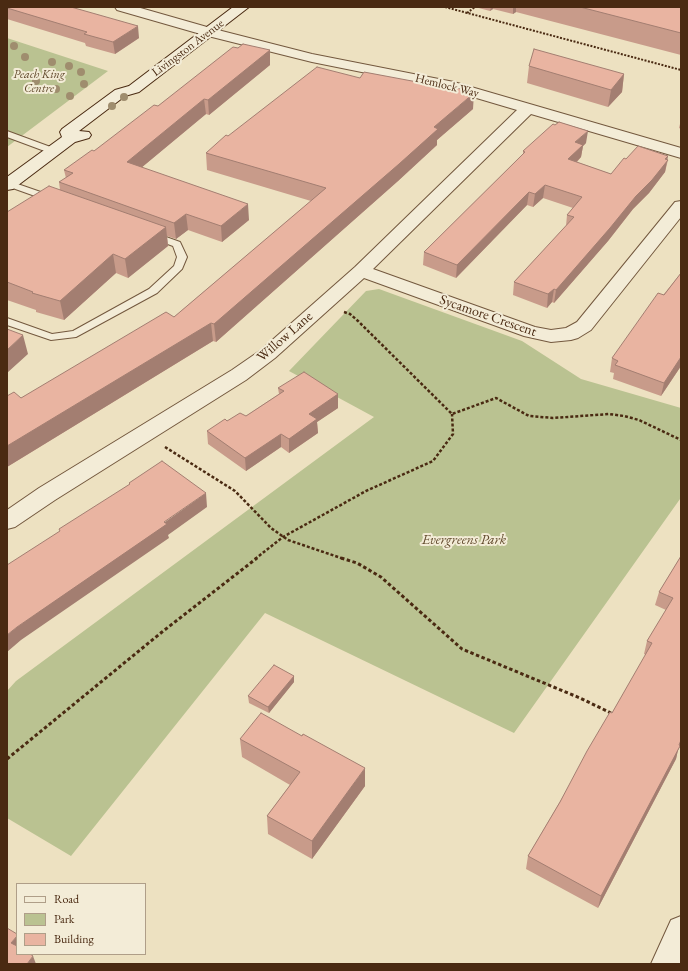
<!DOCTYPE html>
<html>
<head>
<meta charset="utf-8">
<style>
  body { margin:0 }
  #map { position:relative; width:688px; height:971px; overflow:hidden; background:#ede1c1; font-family:"EB Garamond",serif }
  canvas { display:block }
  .frame { position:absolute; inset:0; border:8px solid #4a2a12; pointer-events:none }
  .legend { position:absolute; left:16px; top:883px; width:130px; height:72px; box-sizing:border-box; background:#f3ecd7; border:1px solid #af9e88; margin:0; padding:5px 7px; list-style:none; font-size:12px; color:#4a2a12 }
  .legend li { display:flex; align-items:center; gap:8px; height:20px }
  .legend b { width:20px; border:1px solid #af9e88 }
</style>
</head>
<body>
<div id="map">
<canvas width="688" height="971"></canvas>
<div class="frame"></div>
<ul class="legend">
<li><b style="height:5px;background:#f3ecd7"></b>Road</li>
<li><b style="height:11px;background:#bac291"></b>Park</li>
<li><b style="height:11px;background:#e9b4a1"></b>Building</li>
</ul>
</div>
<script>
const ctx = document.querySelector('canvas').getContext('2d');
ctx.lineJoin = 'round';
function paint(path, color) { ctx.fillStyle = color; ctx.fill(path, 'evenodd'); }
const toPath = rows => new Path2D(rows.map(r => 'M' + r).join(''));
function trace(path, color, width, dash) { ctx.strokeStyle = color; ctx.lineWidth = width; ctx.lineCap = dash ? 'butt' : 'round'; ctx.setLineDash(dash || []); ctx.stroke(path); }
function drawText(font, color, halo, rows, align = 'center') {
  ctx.font = font + ' "EB Garamond",serif'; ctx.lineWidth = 4; ctx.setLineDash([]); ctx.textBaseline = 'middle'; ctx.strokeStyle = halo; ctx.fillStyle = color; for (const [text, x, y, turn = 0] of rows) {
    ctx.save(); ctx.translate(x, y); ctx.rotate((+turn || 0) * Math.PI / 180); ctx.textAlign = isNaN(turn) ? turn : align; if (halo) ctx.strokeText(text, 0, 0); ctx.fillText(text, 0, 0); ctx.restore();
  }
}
const green = toPath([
  [7,38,108,71,7,147],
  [379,289,522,341,581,379,681,408,681,499,680,499,514,733,265,613,71,856,7,818,7,691,16,681,374,417,289,371,366,291]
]);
const pathFar2 = toPath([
  [445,7,681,70],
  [467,13,475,7]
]);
const pathFar1 = toPath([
  [344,312,350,314,358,321,452,414,496,398,529,416,553,418,609,414,624,416,639,420,681,440],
  [165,447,235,491,271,528,288,540,344,559],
  [255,559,283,537,366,491,433,461,453,434,452,414]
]);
const path = toPath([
  [341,558,357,563,381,577,462,649,580,698,611,713],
  [7,759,162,632,257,558]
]);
const lane = toPath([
  [7,131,56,149,57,151,53,154,50,153,7,137,7,131],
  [9,181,55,197,57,199,52,202,49,201,7,186,7,182,9,181],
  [152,232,180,242,187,257,182,269,157,293,76,337,51,340,7,325,7,318,52,334,73,331,149,289,174,266,177,257,173,246,149,237,147,235,149,233,152,232]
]);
const street = toPath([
  [115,7,137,7,214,29,312,54,454,82,681,148,681,158,531,114,373,269,535,327,551,330,566,328,577,322,675,202,681,201,681,217,591,330,578,338,571,340,551,342,524,336,364,278,275,358,246,380,55,500,15,527,7,529,7,510,39,488,232,370,261,350,355,267,517,110,446,89,312,62,204,35,117,10,115,7],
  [681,916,681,964,651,964,671,920,681,916]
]);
const secondary = toPath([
  [233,7,249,7,139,92,125,96,79,131,89,132,91,135,89,138,75,142,13,189,7,190,7,177,62,137,60,132,62,129,115,90,129,86,233,7]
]);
const trees = [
  [14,46],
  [25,57],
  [52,62],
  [69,66],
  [81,72],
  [46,73],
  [24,76],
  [36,81],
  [84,84],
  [56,89],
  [70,96],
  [124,97],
  [112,106]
];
const wall = toPath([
  [7,7,139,38,115,54,86,46,85,43,7,19],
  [475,7,681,7,681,55,516,12,513,14,493,9,490,11],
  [238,48,270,50,270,65,209,115,206,114,142,167,249,220,222,242,188,230,176,239,167,236,168,246,128,278,116,273,64,320,36,312,36,310,7,300,7,212,60,190,59,182,66,178,64,170,94,151,158,106],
  [529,66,624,74,622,92,608,107,527,83],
  [473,109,437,140,437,145,398,181,216,342,213,341,7,467,7,396,21,398,174,317,311,201,207,170,206,153,228,136],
  [681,120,681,129,679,128],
  [586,143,583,146,581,157,577,162,611,174,626,159,668,156,667,159,668,160,665,172,649,193,633,209,608,241,554,303,552,302,547,308,513,295,514,282,566,226,567,215,573,208,543,198,533,207,527,205,456,278,423,265,424,252,523,154,523,151],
  [681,273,681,366,661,396,613,379,614,373,610,372,612,358],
  [278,388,338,394,338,408,317,422,318,433,289,453,281,447,246,471,208,444,207,431,227,421,246,416,279,394],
  [681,556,681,745,678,750,676,759,598,908,526,869,528,856,646,655,644,654,647,641,666,610,655,605,659,592],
  [294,676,294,682,269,713,249,703,248,696],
  [240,739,365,786,312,859,268,834,267,816,290,785,242,757]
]);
const shadedWall = toPath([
  [491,7,493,7,493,9,490,11],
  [513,7,516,7,516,12,513,14],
  [138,26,139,38,115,54,113,42],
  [270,50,270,65,209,115,208,100],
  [624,74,622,92,608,107,611,90],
  [474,93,473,109,437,140,437,145,398,181,216,342,214,324,434,127],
  [204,99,206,114,129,178,127,162],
  [588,131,586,143,583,146,581,157,567,172,568,159,575,142],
  [668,156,665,172,649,193,633,209,608,241,554,303,556,290],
  [545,185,543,198,533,207,535,194],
  [529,192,527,205,456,278,457,265],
  [248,204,249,220,222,242,221,226],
  [186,214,188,230,176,239,174,223],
  [166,227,168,246,128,278,125,259],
  [113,254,116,273,64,320,60,301],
  [554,289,552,302,547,308,548,294],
  [211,323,213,341,7,467,7,446],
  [23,335,28,354,7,373,7,350],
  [681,357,681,366,661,396,664,383],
  [338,394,338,408,317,422,318,433,289,453,289,439,309,414],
  [281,434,281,447,246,471,245,458],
  [206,493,207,507,168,535,169,538,21,640,7,652,7,635,17,627],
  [294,676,294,682,269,713,268,707],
  [681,740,681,745,678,750,676,759,598,908,601,896],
  [365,768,365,786,312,859,312,841],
  [17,936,17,954,11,943],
  [33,956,36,964,27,964]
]);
const building = toPath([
  [7,7,71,7,138,26,113,42,84,34,87,32,7,8,7,7],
  [580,7,681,7,681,33,580,7],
  [243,44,270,50,208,100,204,99,127,162,248,204,221,226,186,214,174,223,59,182,73,173,64,170,92,150,94,151,154,105,158,106,233,47,238,48,243,44],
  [534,49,624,74,611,90,529,66,534,49],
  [317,67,360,78,364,72,444,87,447,85,474,93,434,127,438,129,399,164,214,324,211,323,7,446,7,396,14,392,21,398,166,312,174,317,326,188,206,153,226,135,228,136,317,67],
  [559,122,588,131,575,142,583,145,568,159,611,174,624,158,626,159,638,146,668,156,665,159,668,160,652,180,636,196,610,228,556,290,554,289,548,294,514,282,574,217,567,215,582,197,545,185,535,194,529,192,457,265,424,252,522,155,525,152,523,151,553,124,555,125,559,122],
  [49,186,166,227,125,259,113,254,60,301,32,293,33,292,7,282,7,212,49,186],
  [681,273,681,357,664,383,615,365,618,361,612,358,658,293,664,295,681,273],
  [7,329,23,335,7,350,7,329],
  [304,372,338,394,309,414,317,419,289,439,281,434,245,458,207,431,225,419,227,421,240,413,246,416,284,391,278,388,304,372],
  [162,461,206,493,164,522,167,524,17,627,7,635,7,565,60,531,59,529,130,484,129,483,162,461],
  [681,556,681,740,679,745,680,746,601,896,528,856,560,802,587,751,610,712,612,713,652,643,647,641,673,598,659,592,681,556],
  [274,665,294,676,268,707,248,696,274,665],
  [261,713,302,736,303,734,365,768,312,841,267,816,300,772,240,739,261,713],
  [7,928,17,934,17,936,11,943,17,946,17,954,30,954,33,956,27,964,7,964,7,928]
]);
const farStreetnames = [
  ["Livingston Avenue",188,48,-37],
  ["Hemlock Way",447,86,14]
];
const farParknames = [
  ["Peach King",39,75],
  ["Centre",39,89]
];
const streetNames = [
  ["Sycamore Crescent",488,316,19],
  ["Willow Lane",285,337,-41]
];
const parkNames = [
  ["Evergreens Park",464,540]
];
paint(green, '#bac291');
trace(lane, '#73583e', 2);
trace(street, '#73583e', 2);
trace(secondary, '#4a2a12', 2);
trace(pathFar2, '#4a2a12', 2, [2, 1.5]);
trace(pathFar1, '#4a2a12', 2.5, [3, 2]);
trace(path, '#4a2a12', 3, [3.5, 2.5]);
paint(lane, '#f3ecd7');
paint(street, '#f3ecd7');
paint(secondary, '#f3ecd7');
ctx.fillStyle = '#9f8d6e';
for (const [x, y] of trees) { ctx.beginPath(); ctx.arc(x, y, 4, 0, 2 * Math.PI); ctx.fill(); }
paint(wall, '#c89b8a');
paint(shadedWall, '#a37e71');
paint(building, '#e9b4a1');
trace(building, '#a37e71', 1);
drawText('12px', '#4a2a12', '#f3ecd7', farStreetnames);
drawText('italic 12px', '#60482b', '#f3ecd7', farParknames);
drawText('14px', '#4a2a12', '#f3ecd7', streetNames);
drawText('italic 14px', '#60482b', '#f3ecd7', parkNames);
</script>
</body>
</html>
